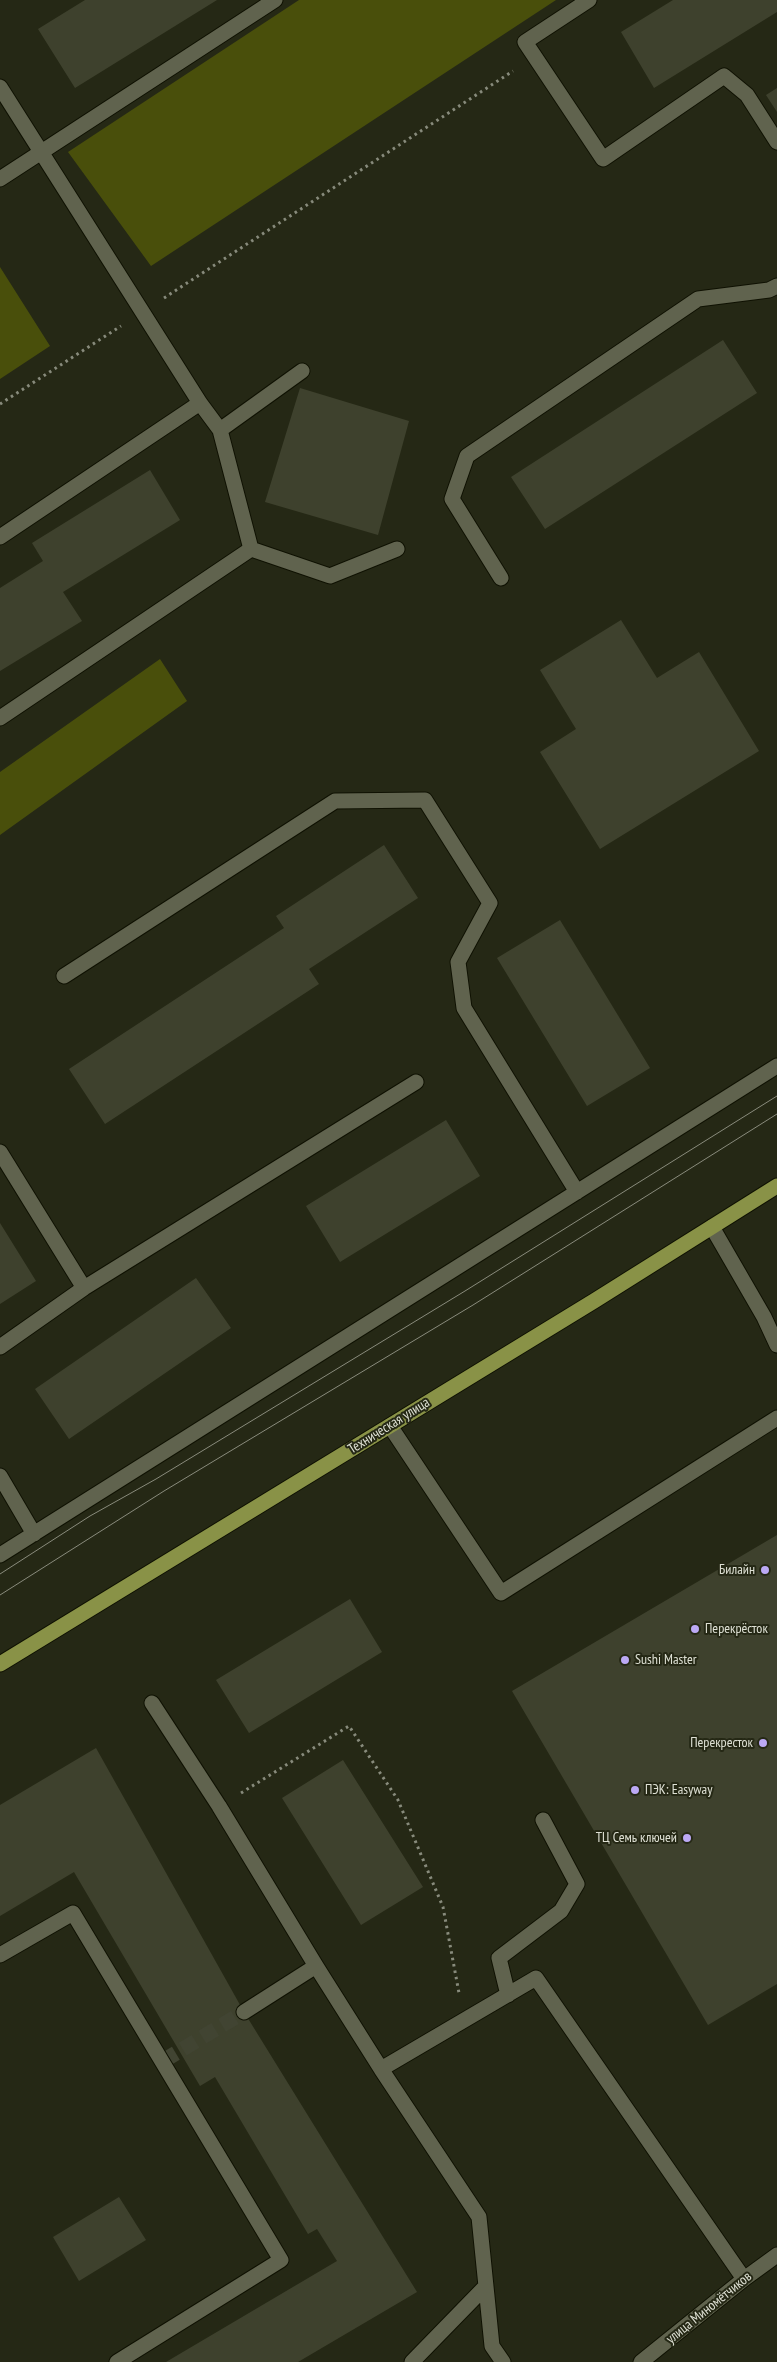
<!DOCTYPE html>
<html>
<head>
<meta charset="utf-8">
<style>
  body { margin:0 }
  canvas { display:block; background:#252815 }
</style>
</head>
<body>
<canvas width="777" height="2362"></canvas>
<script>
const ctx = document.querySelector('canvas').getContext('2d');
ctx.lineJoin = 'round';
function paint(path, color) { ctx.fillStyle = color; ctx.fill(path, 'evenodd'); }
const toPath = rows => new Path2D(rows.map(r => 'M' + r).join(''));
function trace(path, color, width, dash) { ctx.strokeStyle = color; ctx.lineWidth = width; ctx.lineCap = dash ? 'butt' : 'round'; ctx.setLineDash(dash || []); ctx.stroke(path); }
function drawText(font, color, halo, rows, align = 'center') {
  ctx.font = font + ' "PT Sans Narrow",sans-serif'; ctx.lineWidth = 4; ctx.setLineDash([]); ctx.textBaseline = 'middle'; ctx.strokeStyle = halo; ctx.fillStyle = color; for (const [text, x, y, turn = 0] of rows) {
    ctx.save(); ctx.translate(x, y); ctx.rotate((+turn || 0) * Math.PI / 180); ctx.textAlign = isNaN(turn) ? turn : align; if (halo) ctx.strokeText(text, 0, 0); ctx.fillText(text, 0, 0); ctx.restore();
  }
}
const green = toPath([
  [299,0,556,0,151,266,68,152],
  [0,267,50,346,0,379],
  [160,659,187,701,0,835,0,772]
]);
const building = toPath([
  [85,0,217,0,75,88,38,29],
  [673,0,777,0,777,12,654,88,621,32],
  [777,88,777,112,766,95],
  [723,340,757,393,545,529,511,477],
  [300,388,409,421,378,535,265,502],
  [150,470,180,520,63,592,82,621,0,671,0,588,43,561,32,543],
  [621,620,657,678,699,652,759,751,600,849,540,752,576,729,540,670],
  [384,845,418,898,309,969,319,984,105,1124,69,1069,284,928,276,916],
  [560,920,650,1068,587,1106,497,958],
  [446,1120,480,1176,340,1262,306,1206],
  [0,1223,36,1281,0,1304],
  [196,1278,231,1328,69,1439,35,1389],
  [777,1535,777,1984,708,2025,512,1691],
  [350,1599,382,1652,249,1733,216,1680],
  [96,1748,244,2012,417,2292,298,2362,166,2362,337,2261,317,2229,308,2234,215,2077,200,2086,74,1872,0,1916,0,1805],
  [343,1760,423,1887,361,1925,282,1798],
  [119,2197,146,2240,79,2281,53,2237]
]);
const minorTunnel = toPath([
  [163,2061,244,2012]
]);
const path = toPath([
  [164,298,513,71],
  [0,404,121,326],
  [241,1793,349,1726,398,1800,443,1907,459,1993]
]);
const minor = toPath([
  [589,0,525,42,603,159,724,76,747,95,777,142],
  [0,87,200,403,220,430,251,549,330,576,397,549],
  [0,179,275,0],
  [220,430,302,371],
  [0,537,200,403],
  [501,578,452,499,467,456,698,299,769,290,777,286],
  [0,718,251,549],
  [64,976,335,801,425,800,490,903,458,962,464,1008,577,1192],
  [0,1152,84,1288],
  [712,1227,764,1317,777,1345],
  [0,1347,84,1288,416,1082],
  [390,1426,501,1593,777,1418],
  [0,1476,34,1534],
  [0,1555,777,1066],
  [152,1703,219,1806,316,1966,381,2069],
  [0,1955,73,1913,281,2260,117,2362],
  [508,1995,499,1958,561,1911,577,1884,543,1820],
  [244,2012,316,1966],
  [412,2362,486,2286],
  [503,2362,492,2346,479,2217,381,2069,536,1978,744,2279],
  [641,2362,744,2279,777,2255]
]);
const major = toPath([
  [0,1664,594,1301,777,1186]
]);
const tram = toPath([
  [0,1574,90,1516,156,1479,465,1291,777,1096],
  [0,1595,164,1491,473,1305,777,1114]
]);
const markers = [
  [765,1570,5,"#bca9f5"],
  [695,1629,5,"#bca9f5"],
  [625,1660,5,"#bca9f5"],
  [763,1743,5,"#bca9f5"],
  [635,1790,5,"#bca9f5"],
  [687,1838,5,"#bca9f5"]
];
const streetNames = [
  ["Техническая улица",389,1426,-32],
  ["улица Миномётчиков",709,2308,-39]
];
const poiNames = [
  ["Билайн",755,1570],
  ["Перекрёсток",705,1629,"left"],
  ["Sushi Master",635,1660,"left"],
  ["Перекресток",753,1743],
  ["ПЭК: Easyway",645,1790,"left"],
  ["ТЦ Семь ключей",677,1838]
];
paint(green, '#494f0b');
paint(building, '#3e412d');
trace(minorTunnel, '#414432', 15, [15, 8]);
trace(minor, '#0f1102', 17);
trace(major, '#0f1102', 17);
trace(path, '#888b7c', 3, [2.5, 4]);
trace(minor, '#60634e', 15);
trace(major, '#899247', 15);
trace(tram, '#898b7c', 1);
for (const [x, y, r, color] of markers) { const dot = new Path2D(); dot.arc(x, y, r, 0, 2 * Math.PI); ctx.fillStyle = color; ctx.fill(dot); trace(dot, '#252815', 2); }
drawText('14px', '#dee0d4', '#252815', streetNames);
drawText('14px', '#dee0d4', '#252815', poiNames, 'right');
</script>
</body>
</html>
